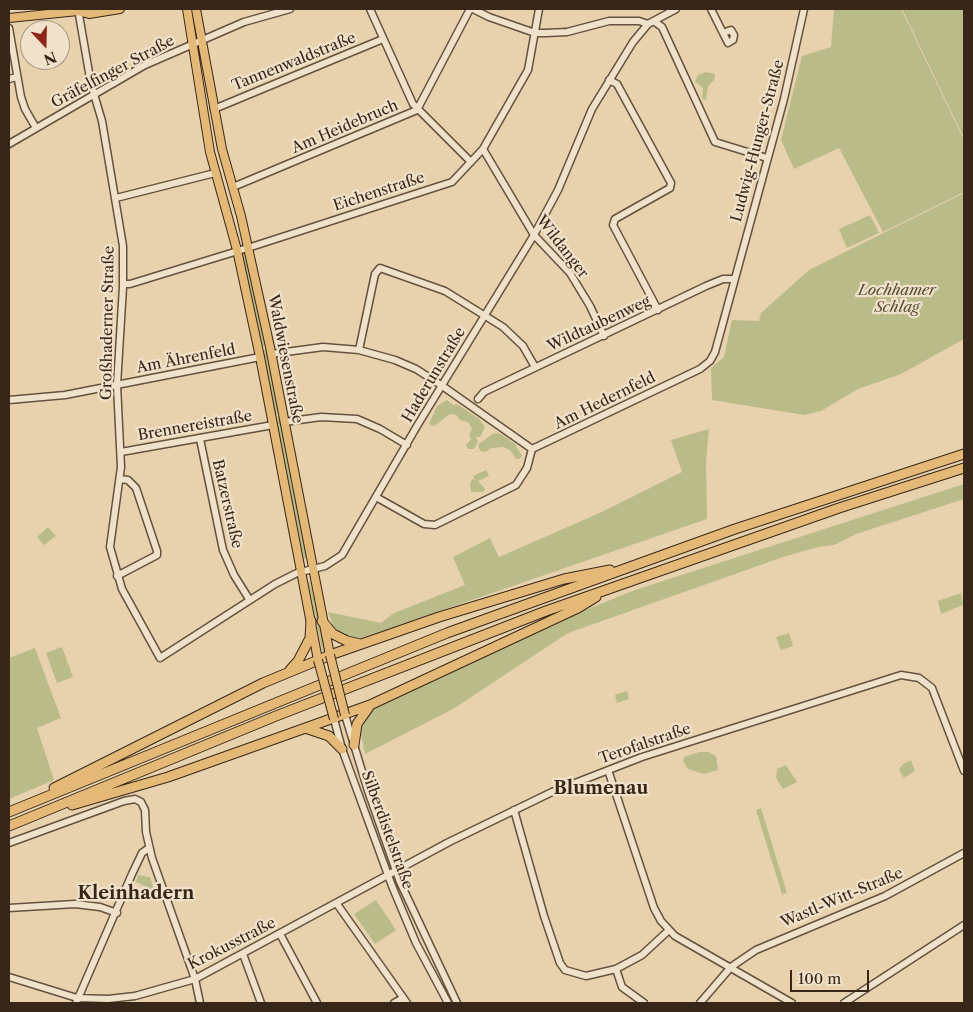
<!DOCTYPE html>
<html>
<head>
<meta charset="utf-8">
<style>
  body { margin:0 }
  #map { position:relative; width:973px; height:1012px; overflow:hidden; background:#e8d2ae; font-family:"Libre Caslon Text",serif }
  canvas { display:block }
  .frame { position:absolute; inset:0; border:10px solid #382618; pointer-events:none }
  .north { position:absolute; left:20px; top:20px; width:50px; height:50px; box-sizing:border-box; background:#f0e2ca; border:1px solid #a69783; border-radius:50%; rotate:159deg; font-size:14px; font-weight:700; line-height:20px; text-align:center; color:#382618 }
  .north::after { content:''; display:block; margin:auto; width:18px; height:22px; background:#8f2418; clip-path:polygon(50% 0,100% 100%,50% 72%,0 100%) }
  .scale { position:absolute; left:790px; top:970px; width:79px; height:22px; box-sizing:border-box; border:2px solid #382618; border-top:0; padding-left:6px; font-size:15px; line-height:18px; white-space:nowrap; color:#382618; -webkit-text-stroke:4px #f0e2ca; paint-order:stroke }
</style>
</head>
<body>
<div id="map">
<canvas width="973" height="1012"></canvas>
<div class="frame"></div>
<div class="north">N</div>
<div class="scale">100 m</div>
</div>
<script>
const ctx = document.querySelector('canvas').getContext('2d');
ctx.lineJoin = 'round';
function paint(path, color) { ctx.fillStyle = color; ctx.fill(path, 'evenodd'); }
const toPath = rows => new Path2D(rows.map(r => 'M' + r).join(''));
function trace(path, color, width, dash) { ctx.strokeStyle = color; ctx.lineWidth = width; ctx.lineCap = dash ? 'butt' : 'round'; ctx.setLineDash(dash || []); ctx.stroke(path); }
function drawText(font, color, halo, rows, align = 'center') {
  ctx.font = font + ' "Libre Caslon Text",serif'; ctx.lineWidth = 4.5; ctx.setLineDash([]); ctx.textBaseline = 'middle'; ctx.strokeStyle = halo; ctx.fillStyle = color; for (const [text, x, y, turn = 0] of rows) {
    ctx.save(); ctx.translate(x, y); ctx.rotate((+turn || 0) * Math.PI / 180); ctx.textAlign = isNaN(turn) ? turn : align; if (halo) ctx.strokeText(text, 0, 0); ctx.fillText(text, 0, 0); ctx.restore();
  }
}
const green = toPath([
  [834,9,901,9,964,140,964,192,883,232,839,148,794,169,781,140,802,56,831,47],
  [902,9,964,9,964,138],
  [706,72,715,74,714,80,708,86,706,100,702,99,703,88,695,82,698,75],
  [964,193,964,339,901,374,858,389,821,411,804,415,712,400,711,368,724,357,732,320,759,321,761,313,809,270],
  [870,215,879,233,847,248,839,229],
  [247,253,267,346,261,347,241,254],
  [268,349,280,413,274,415,262,350],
  [447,400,453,405,457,404,479,419,485,427,480,437,476,437,478,442,474,449,468,449,466,445,471,439,469,435,472,429,468,422,460,420,456,415,450,414,434,426,429,424,437,406],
  [281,416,307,558,304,559,274,417],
  [709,429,706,461,707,519,353,641,334,629,328,612,381,623,394,613,465,585,453,557,490,538,499,557,604,511,682,472,671,440],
  [494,433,501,434,515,444,522,456,519,459,516,459,510,450,503,447,491,448,486,452,480,451,478,445,480,443],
  [486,470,489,476,478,481,485,489,483,492,471,492,470,484,472,479,475,480,473,476],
  [964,484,964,498,961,500,856,534,834,545,818,547,786,556,568,633,453,709,365,754,360,730,375,707,578,613,635,590],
  [48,527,56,536,44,545,37,537],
  [308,582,310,582,327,653,323,655],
  [961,593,963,605,941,614,938,601],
  [789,633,793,646,781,650,776,637],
  [62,647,73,677,57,683,46,653],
  [35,648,61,718,37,728,54,780,9,799,9,658],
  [627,691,629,699,617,703,615,695],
  [699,752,708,752,716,756,718,770,704,774,688,769,683,761,684,757],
  [911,760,915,771,904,778,899,770,903,764],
  [786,765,797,782,783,789,776,778,777,769],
  [761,808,787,893,782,894,756,810],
  [138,875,150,877,154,890,151,894,146,890,147,887,136,882],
  [376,900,396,930,375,944,354,914]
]);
const minor = toPath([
  [78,9,91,84,102,121,123,246,123,287,117,385,121,467,110,547,122,589,160,658,275,584,297,573,325,566,342,555,417,426,534,235,558,190,592,109,633,42,648,24],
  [370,9,413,104,471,162],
  [473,9,489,17,535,33,546,33,567,32,609,21,639,21,648,24,676,9],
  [711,9,728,43,733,40,734,35,731,30,723,33],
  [655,22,662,27,715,142,767,158],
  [9,28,21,97,25,109,36,128],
  [9,79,17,77],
  [609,80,617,84,671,183,670,188,615,219,613,225,658,310],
  [214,109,383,39],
  [9,144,145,65,244,22,290,9],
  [483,149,534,235,570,273,590,306,604,336],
  [233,187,417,110,470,9],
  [116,198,215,173],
  [123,284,130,284,254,246,452,182,483,149,528,70,539,9],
  [359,350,375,274,380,268,445,291,503,327,523,346,535,367],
  [271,354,323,347,359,350,395,360,416,369,441,385,532,449],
  [478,399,484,392,706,286,723,279,733,279],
  [9,400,65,395,260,357],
  [284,422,321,417,357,419,380,429,407,445],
  [200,439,223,550,234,575,249,599],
  [532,449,700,369,710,361,715,352,784,99,804,9],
  [121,452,273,425],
  [376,497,424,524,435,525,516,485,527,468,532,449],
  [117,576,157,555,157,551,136,488,128,480,120,479],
  [345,715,368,791,400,882,457,1003],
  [334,719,342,749,392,886,416,943,448,1003],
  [608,770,654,908,661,921,675,936,792,1003],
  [514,810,544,916,560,963,565,970,586,976,616,969,642,955,669,930],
  [9,843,124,801,135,799,141,802,145,810,146,832,152,858,195,979,200,1003],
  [337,904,407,1003],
  [9,908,75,904,100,907,117,913],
  [280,934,317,1003],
  [243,954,261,1003],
  [616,969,622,987,644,1003],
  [9,977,77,998,108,999,135,996,195,979,449,842,552,792,642,757,901,675,919,678,932,688,964,771],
  [76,1003,132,874,142,853,149,848],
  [394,1003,403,998],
  [700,1003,731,967,756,950,885,896,964,853],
  [844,1003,964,925]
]);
const major = toPath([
  [187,9,210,152,237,250,260,357,318,660],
  [196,9,222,149,241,216,270,347,330,655],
  [9,18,78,11,89,14,120,9]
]);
const highway = toPath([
  [322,621,333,634,347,641,360,644],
  [290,670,298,661,310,638,311,621],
  [308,729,329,736,342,749],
  [354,745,357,724,369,707],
  [54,788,263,683,333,654,439,617,564,579,610,570],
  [72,805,168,777,370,705,578,608,596,597],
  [9,812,447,633,735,529,964,454],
  [9,826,276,716,546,611,839,508,964,468]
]);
const majorBridge = toPath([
  [330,655,345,715],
  [318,660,334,719]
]);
const streetNames = [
  ["Tannenwaldstraße",294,62,-22],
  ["Gräfelfinger Straße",113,72,-28],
  ["Am Heidebruch",345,127,-23],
  ["Ludwig-Hunger-Straße",758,141,-75],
  ["Eichenstraße",379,192,-18],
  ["Wildanger",562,247,52],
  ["Großhaderner Straße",108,323,-89],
  ["Wildtaubenweg",599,324,-25],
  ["Am Ährenfeld",186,359,-11],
  ["Waldwiesenstraße",285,359,79],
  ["Haderunstraße",434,375,-59],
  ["Am Hedernfeld",605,401,-26],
  ["Brennereistraße",195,426,-10],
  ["Batzerstraße",227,504,77],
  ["Terofalstraße",645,744,-19],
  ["Silberdistelstraße",387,830,70],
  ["Wastl-Witt-Straße",842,898,-23],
  ["Krokusstraße",232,944,-27]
];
const parkNames = [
  ["Lochhamer",897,291],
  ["Schlag",897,308]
];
const quarterNames = [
  ["Blumenau",601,789],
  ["Kleinhadern",136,894]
];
paint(green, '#b9bb88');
trace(minor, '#64513e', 9);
trace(major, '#382618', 10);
trace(highway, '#382618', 11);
trace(minor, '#f0e2ca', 6);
trace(major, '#e4b977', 8);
trace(highway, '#e4b977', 9);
trace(majorBridge, '#382618', 10, []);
trace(majorBridge, '#e4b977', 8);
drawText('15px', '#382618', '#f0e2ca', streetNames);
drawText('italic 15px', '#584b34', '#f0e2ca', parkNames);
drawText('bold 18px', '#382618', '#f0e2ca', quarterNames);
</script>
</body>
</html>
